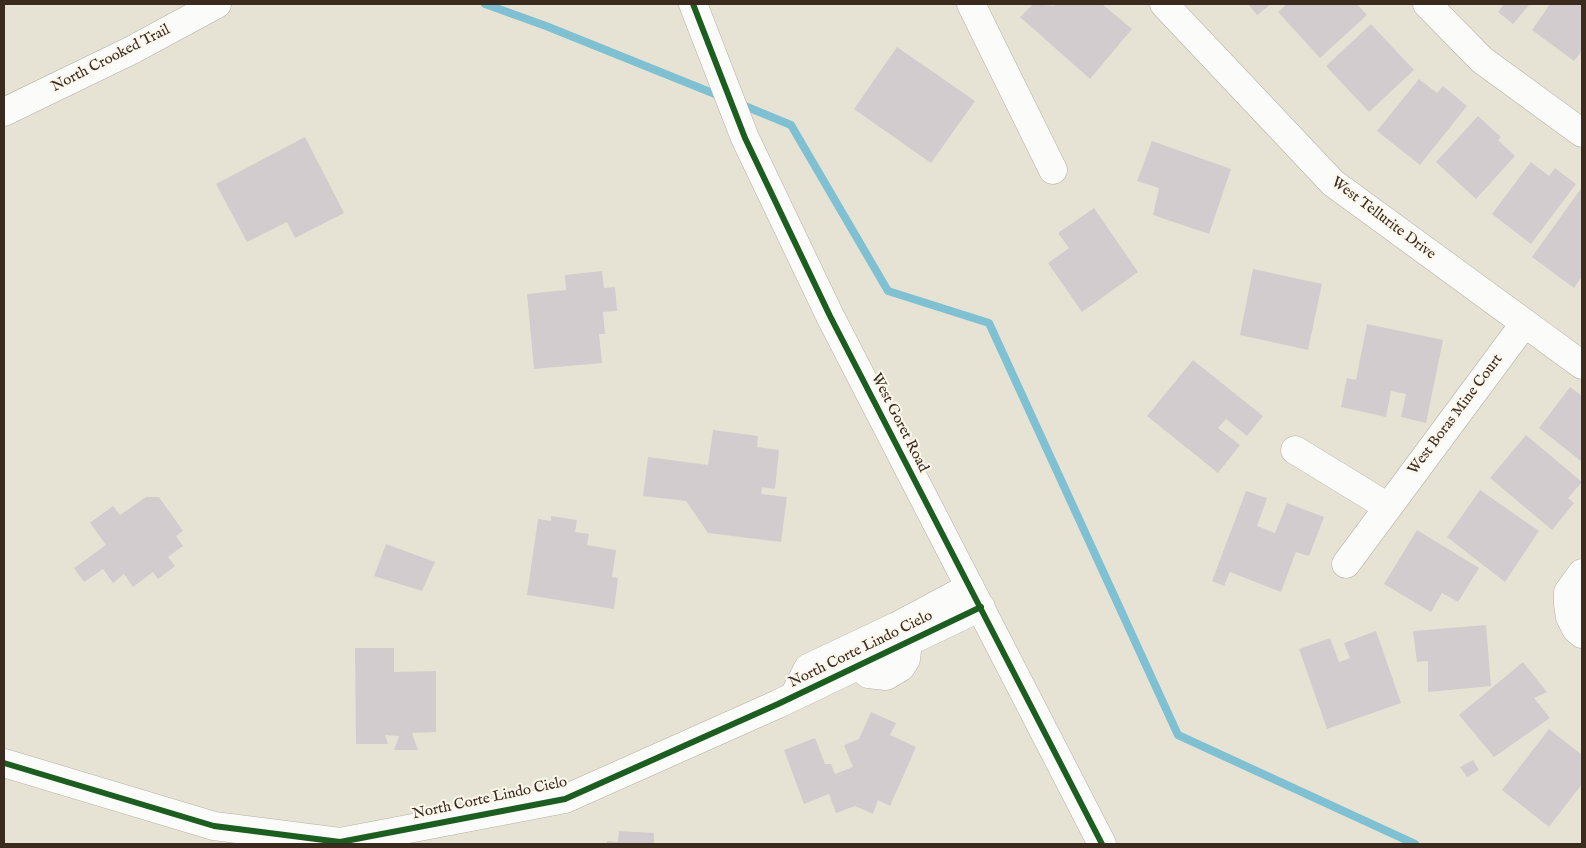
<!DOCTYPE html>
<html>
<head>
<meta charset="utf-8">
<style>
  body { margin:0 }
  #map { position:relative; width:1586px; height:848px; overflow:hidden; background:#e7e3d4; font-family:"IM FELL English",serif }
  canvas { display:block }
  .frame { position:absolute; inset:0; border:5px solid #3b2a1e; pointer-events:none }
</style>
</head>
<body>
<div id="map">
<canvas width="1586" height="848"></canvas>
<div class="frame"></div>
</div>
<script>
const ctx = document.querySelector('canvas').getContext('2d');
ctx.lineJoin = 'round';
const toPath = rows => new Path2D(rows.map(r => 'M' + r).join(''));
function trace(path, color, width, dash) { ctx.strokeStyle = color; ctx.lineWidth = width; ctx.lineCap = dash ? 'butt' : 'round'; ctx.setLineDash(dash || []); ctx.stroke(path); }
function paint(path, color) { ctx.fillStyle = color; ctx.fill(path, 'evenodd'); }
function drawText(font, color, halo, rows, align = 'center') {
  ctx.font = font + ' "IM FELL English",serif'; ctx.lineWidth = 4; ctx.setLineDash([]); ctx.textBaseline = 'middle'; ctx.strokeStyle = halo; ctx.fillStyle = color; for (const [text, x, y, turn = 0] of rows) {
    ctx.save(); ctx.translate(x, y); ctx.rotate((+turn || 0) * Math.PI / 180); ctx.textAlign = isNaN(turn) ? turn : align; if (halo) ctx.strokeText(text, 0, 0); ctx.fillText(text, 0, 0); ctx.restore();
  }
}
const stream = toPath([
  [485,4,546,26,720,96],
  [740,104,791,125,888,291,989,323,1178,735,1415,844]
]);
const building = toPath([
  [1033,4,1054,6,1056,4,1102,4,1132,29,1090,79,1020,17],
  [1248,4,1271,4,1257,15],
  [1287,4,1357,4,1367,15,1320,58,1278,12],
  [1504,4,1530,4,1513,24,1498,12],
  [1550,4,1582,4,1582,51,1574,61,1532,30],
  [1371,24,1414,70,1369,112,1326,66],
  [897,47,975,101,931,163,854,109],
  [1419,79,1437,93,1443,86,1467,106,1420,165,1377,131],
  [1478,116,1501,137,1498,140,1515,156,1476,199,1436,162],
  [305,137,344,213,295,238,287,222,247,242,216,184],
  [1152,141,1231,169,1209,234,1153,215,1159,188,1137,181],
  [1531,162,1549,176,1555,168,1576,184,1531,244,1492,214],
  [1582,187,1582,276,1574,288,1532,257],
  [1094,208,1138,272,1082,312,1048,263,1069,248,1058,233],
  [1253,269,1322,284,1308,350,1240,335],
  [602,271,604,288,615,287,617,311,603,312,605,334,599,334,602,363,534,369,527,294,566,290,565,275],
  [1367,324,1443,340,1426,423,1401,417,1406,394,1391,391,1386,417,1341,407,1347,378,1356,380],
  [1193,360,1263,416,1247,436,1226,419,1218,428,1240,445,1218,473,1147,416],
  [1570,387,1582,396,1582,462,1539,428],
  [713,430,758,436,757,447,779,450,775,489,762,487,761,494,787,497,781,542,708,533,686,501,643,496,648,457,708,465],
  [1526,435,1582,482,1568,498,1574,503,1552,530,1490,478],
  [1480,490,1539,531,1505,582,1447,537],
  [1246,491,1267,498,1257,526,1275,533,1287,503,1324,517,1309,556,1296,552,1281,592,1230,572,1224,586,1212,581],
  [146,497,159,497,183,531,176,536,183,546,168,557,175,566,158,579,153,572,133,587,124,574,113,583,103,569,84,582,74,568,106,545,90,523,113,506,120,515],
  [551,516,577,520,575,532,589,534,587,545,616,550,612,577,618,578,614,609,527,595,538,519,551,521],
  [1417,530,1479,568,1458,602,1442,593,1431,612,1384,584],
  [386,544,435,562,422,591,374,576],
  [1486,625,1491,686,1428,692,1428,661,1417,662,1413,631],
  [1376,631,1401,703,1327,729,1299,649,1330,638,1339,662,1350,658,1344,643],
  [355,648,394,648,394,672,436,671,436,732,412,733,418,750,394,750,399,736,385,735,388,744,356,744],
  [1523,662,1547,692,1534,698,1550,718,1494,757,1459,715],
  [871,712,896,723,890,735,916,747,890,806,878,800,873,814,855,806,836,813,829,794,804,804,784,750,815,738,825,764,831,764,835,774,853,767,844,745,859,739],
  [1549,729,1582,755,1582,784,1549,827,1502,790],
  [1473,760,1479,770,1467,777,1460,767],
  [619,831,654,833,654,844,607,844,607,841,618,842]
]);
const minor = toPath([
  [693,4,745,138,830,316,1102,844],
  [971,4,1053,170],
  [1164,4,1333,183,1582,365],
  [1427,4,1482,60,1582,133],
  [4,112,132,50,217,4],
  [1295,450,1388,507],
  [1346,564,1524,324],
  [1582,573,1568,592,1568,604,1570,617,1576,629,1582,634],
  [853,655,858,665,868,674,886,676,901,667,906,659,908,642],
  [794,696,808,668,897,626,970,587],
  [4,763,214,826,340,842,565,799,778,704,981,607]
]);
const cycleway = toPath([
  [693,4,745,138,830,316,1102,844],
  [4,763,214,826,340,842,565,799,778,704,981,607]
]);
const streetNames = [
  ["North Crooked Trail",111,59,-27],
  ["West Tellurite Drive",1383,219,37],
  ["West Boras Mine Court",1456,415,-53],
  ["West Goret Road",899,423,63],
  ["North Corte Lindo Cielo",861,650,-26],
  ["North Corte Lindo Cielo",490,799,-12]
];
trace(stream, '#7fc1d2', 8);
paint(building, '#d2ccce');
trace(minor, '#b4b0a5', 29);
trace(minor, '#fbfbf9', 28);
trace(cycleway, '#1b5e20', 6);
drawText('15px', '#3b2a1e', '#fbf7ec', streetNames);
</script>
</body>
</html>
